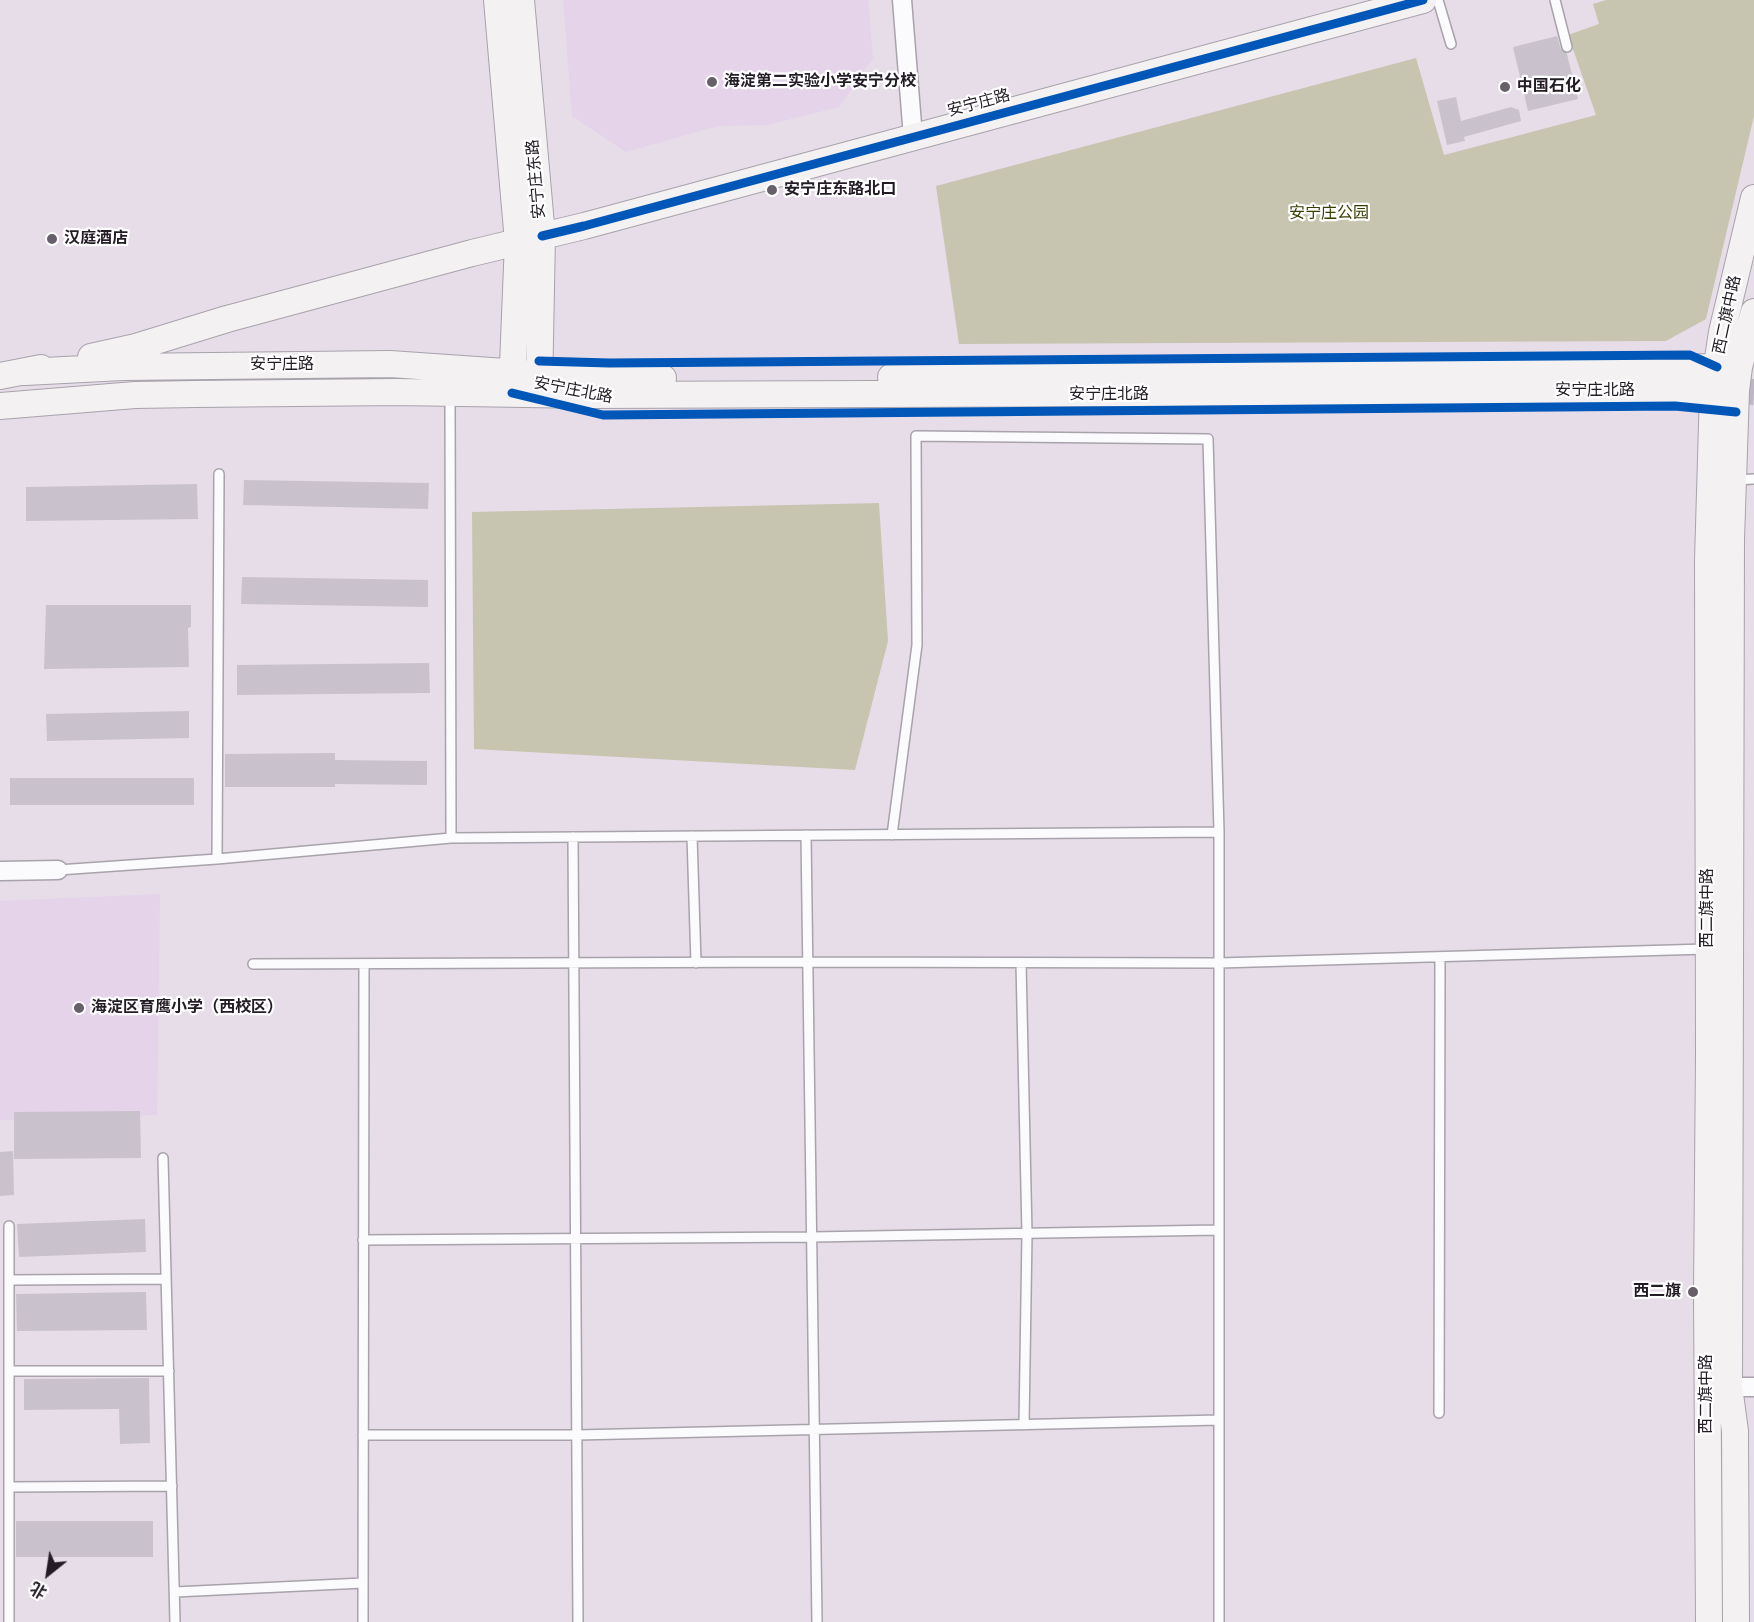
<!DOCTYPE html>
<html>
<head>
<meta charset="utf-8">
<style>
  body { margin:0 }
  #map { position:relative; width:1754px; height:1622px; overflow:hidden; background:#e6dde9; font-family:Jost,"Noto Sans SC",sans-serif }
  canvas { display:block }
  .north { position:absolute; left:18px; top:1544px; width:60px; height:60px; -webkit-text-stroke:4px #fff; paint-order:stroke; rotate:210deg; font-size:16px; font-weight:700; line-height:24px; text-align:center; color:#231c25 }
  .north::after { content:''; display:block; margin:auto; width:21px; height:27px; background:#231c25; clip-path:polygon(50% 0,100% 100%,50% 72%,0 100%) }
</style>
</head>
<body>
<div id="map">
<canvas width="1754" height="1622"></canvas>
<div class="north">北</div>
</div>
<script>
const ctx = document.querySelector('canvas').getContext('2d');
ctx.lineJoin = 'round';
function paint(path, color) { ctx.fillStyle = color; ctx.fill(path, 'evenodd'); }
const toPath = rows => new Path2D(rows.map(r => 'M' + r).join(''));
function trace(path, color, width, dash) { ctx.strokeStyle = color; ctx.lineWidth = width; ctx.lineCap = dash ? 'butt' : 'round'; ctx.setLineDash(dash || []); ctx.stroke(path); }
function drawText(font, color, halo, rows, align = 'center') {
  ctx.font = font + ' Jost,"Noto Sans SC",sans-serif'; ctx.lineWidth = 4.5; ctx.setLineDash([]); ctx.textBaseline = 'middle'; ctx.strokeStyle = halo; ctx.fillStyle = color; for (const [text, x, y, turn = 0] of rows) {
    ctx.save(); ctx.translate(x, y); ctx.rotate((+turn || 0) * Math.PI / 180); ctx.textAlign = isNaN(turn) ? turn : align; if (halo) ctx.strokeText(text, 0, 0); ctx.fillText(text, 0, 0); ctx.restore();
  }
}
const built = toPath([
  [563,0,868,0,873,58,839,107,767,125,718,126,626,152,572,116],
  [160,894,157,1115,0,1120,0,901]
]);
const green = toPath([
  [1606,0,1754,0,1754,116,1706,319,1666,341,959,344,936,186,1416,58,1444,155,1596,115,1568,35,1599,24,1593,4],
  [879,503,888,641,855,770,474,749,472,512]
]);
const building = toPath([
  [1557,36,1561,49,1567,54,1578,99,1528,111,1513,47],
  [1456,97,1461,121,1511,107,1519,110,1521,121,1464,137,1465,141,1447,145,1437,101],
  [244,480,429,483,428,509,243,505],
  [197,484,198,519,26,521,26,487],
  [242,577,428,580,428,607,241,604],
  [46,605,191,605,191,627,188,628,189,667,44,669],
  [429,663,430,693,237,695,237,665],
  [189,711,189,738,47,741,46,714],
  [335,753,335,760,427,761,427,785,335,784,335,787,225,787,225,754],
  [10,778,194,778,194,805,10,805],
  [140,1111,141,1158,14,1159,14,1112],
  [13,1151,14,1195,0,1196,0,1152],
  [145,1219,146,1252,19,1257,17,1224],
  [146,1292,147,1330,17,1331,16,1294],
  [149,1378,150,1443,120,1444,119,1409,24,1410,24,1379],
  [16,1521,153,1521,153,1557,16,1557]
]);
const secondaryTunnel = toPath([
  [1736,391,1754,392]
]);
const lane = toPath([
  [1438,0,1451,44],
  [1555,0,1567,47],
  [450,395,451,838],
  [1734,480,1754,479],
  [806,835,817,1622],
  [892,835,917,645,916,436,1208,439,1219,832,1219,1622],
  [692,836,696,963],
  [573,837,578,1622],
  [217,859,219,474],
  [58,870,217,859,451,838,1219,832],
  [1021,963,1027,1234,1024,1425],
  [253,964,807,962,1219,963,1706,949],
  [163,1158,175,1622],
  [9,1226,9,1622],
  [363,1240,812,1237,1219,1230],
  [9,1280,166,1279],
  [9,1371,169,1371],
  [1439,1413,1440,957],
  [363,1435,577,1435,1219,1420],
  [9,1487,172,1486],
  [175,1592,363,1583],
  [363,1622,364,964]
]);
const street = toPath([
  [902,0,913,137],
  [0,871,58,870],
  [1718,1387,1754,1387]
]);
const secondary = toPath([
  [497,0,518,242,512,389],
  [521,0,542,236,539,392],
  [91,357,136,347,227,319,472,253,584,226,1423,0],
  [25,372,123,367,390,364,592,378,663,378],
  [0,376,41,368],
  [891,377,1440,368,1739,367],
  [0,406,135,395,196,394,397,392,589,395,1736,391],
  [1709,1622,1707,1293,1709,1054,1708,560,1713,391,1722,332,1754,198],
  [1736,1622,1735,1431,1729,1387,1731,539,1736,391,1739,367,1754,312]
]);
const cycleway = toPath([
  [542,236,584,226,1423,0],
  [539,361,609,363,1690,355,1717,367],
  [512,393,603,415,1675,406,1736,412]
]);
const markers = [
  [712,82,6,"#67606a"],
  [1505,87,6,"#67606a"],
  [772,190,6,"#67606a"],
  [52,239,6,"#67606a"],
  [79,1008,6,"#67606a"],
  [1693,1292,6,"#67606a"]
];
const poiNames = [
  ["海淀第二实验小学安宁分校",724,82],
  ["中国石化",1517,87],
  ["安宁庄东路北口",784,190],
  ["汉庭酒店",64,239],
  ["海淀区育鹰小学（西校区）",91,1008],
  ["西二旗",1681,1292,"right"]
];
const streetNames = [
  ["安宁庄路",979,104,-15],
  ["安宁庄东路",537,179,-95],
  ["西二旗中路",1728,315,-78],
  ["安宁庄路",282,365],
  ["安宁庄北路",573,391,11],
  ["安宁庄北路",1595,391],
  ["安宁庄北路",1109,395],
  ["西二旗中路",1708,908,-90],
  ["西二旗中路",1707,1394,-90]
];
const parkNames = [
  ["安宁庄公园",1329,214]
];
paint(built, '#e4d3e9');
paint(green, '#c7c5b0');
paint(building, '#c9c2cc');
trace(secondaryTunnel, '#bfb6c2', 26, [26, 13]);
trace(lane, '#a8a2ab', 12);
trace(street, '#a8a2ab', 21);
trace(secondary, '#a8a2ab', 28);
trace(lane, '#fbfafc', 9);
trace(street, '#fbfafc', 18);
trace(secondary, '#f3f1f1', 26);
trace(cycleway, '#0057b8', 9);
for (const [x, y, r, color] of markers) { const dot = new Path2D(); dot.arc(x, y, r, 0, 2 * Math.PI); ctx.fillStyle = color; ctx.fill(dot); trace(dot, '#fff', 2); }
drawText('bold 16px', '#231c25', '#fff', poiNames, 'left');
drawText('16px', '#231c25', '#fff', streetNames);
drawText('16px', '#3c3d03', '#fff', parkNames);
</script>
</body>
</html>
